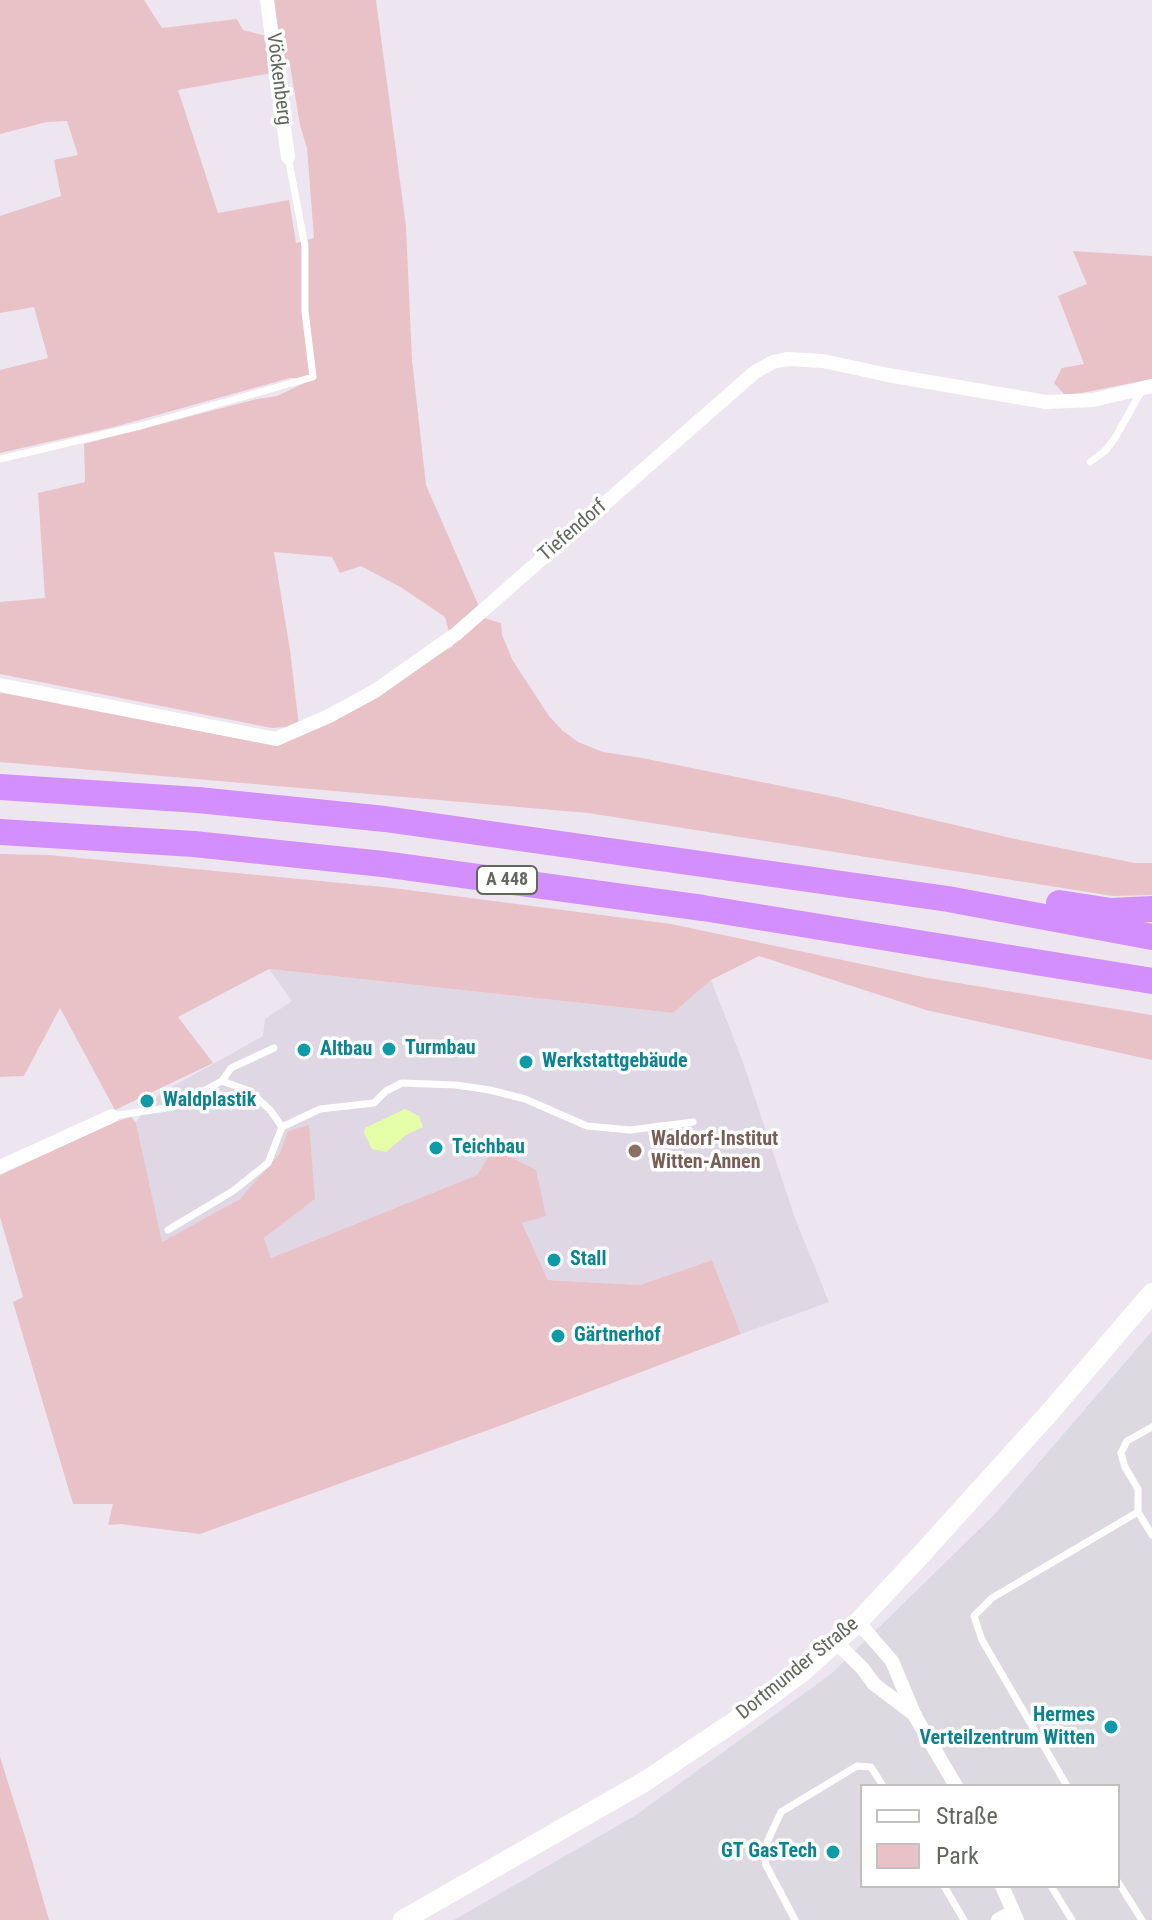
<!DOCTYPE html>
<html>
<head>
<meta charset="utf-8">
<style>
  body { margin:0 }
  #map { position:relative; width:1152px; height:1920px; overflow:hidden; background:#ede6f1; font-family:"Roboto Condensed",sans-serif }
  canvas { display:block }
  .legend { position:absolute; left:860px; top:1784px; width:260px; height:104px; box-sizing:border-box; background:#fff; border:2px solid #c1c2bf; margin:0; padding:10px 14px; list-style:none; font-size:24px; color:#63675e }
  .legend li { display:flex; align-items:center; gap:16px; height:40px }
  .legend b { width:40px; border:2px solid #c1c2bf }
</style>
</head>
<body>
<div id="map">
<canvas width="1152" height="1920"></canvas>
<ul class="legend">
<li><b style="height:10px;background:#fff"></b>Straße</li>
<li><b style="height:22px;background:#e9c2c7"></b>Park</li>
</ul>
</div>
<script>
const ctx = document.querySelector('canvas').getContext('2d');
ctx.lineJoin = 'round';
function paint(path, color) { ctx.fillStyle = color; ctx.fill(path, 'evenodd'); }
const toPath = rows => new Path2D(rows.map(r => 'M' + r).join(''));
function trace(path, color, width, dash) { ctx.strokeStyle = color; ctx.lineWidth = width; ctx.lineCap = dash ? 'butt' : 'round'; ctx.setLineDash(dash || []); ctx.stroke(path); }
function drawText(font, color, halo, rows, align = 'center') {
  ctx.font = font + ' "Roboto Condensed",sans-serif'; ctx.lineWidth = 7; ctx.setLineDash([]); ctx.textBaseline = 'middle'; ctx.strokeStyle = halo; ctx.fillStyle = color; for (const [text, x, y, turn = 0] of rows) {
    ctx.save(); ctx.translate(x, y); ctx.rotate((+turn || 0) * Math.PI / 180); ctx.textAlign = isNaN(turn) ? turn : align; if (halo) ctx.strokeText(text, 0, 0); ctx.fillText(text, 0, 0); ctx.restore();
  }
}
const industrial = toPath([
  [1152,1331,1152,1920,454,1920,636,1815,831,1674,994,1515],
  [862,1786,1118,1786,1118,1886,862,1886]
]);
const education = toPath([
  [269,969,673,1013,711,980,744,1065,796,1221,829,1302,741,1334,712,1260,640,1285,548,1280,522,1223,477,1175,271,1258,264,1238,315,1199,288,1132,280,1153,240,1199,161,1243,136,1123,142,1112,159,1094,263,1036,265,1019,292,1001]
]);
const green = toPath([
  [0,0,144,0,162,28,237,19,243,30,266,36,272,73,178,90,218,213,289,200,296,243,314,238,307,148,300,125,290,65,278,50,274,0,376,0,406,226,412,360,426,485,484,618,501,623,502,635,513,661,549,716,563,731,578,742,603,752,642,758,836,797,1015,839,1135,863,1152,863,1152,895,1113,896,588,813,0,762,0,692,284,743,453,646,445,617,402,588,361,566,340,573,332,557,274,552,290,650,299,726,272,728,0,674,0,602,45,598,38,493,85,482,84,444,257,399,277,396,315,378,290,378,114,427,0,453,0,370,48,358,34,307,0,313,0,216,61,196,54,160,78,155,67,121,47,122,0,134],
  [1073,251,1152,256,1152,379,1066,396,1054,383,1062,368,1084,364,1058,296,1087,284],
  [0,854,49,855,393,888,671,924,928,978,1152,1015,1152,1060,926,1010,759,956,711,980,673,1013,269,969,178,1017,213,1063,115,1110,60,1008,24,1076,0,1077],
  [131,1117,136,1123,162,1242,240,1199,280,1153,288,1131,309,1125,315,1199,264,1238,271,1258,477,1175,494,1149,536,1170,546,1216,522,1223,548,1280,640,1285,712,1260,741,1334,502,1425,200,1534,120,1524,108,1525,113,1504,73,1504,13,1302,23,1297,0,1217,0,1175,114,1122],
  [0,1757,27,1843,49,1920,0,1920]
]);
const water = toPath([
  [405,1109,419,1116,423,1127,406,1135,386,1152,372,1149,364,1133,365,1128]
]);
const service = toPath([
  [0,459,144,425,313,377,305,311,305,246,288,157],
  [1090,462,1105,451,1115,438,1142,390],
  [222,1081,231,1068,274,1048],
  [112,1116,173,1107,222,1081,250,1091,271,1111,282,1127,320,1109,374,1103,386,1091,402,1083,456,1085,490,1090,525,1099,587,1126,630,1130,693,1122],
  [168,1230,233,1191,268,1163,282,1127],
  [1138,1512,1138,1489,1125,1467,1121,1453,1127,1441,1152,1427],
  [1067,1786,982,1640,974,1616,992,1598,1138,1512,1152,1535],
  [1118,1882,1142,1920],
  [944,1886,964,1920],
  [1051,1886,1072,1920],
  [795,1920,766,1865,763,1851,781,1812,857,1766,871,1767,883,1786]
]);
const minor = toPath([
  [267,0,288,157],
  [0,685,276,739,329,716,375,691,456,634,755,372,773,362,787,359,823,361,888,375,1046,402,1093,400,1152,386],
  [0,1167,112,1116],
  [858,1622,892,1661,915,1716,956,1786],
  [836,1642,863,1669,874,1684,915,1715],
  [1002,1886,1017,1920],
  [998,1920,1013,1912]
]);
const secondary = toPath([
  [403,1920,644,1782,741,1717,802,1672,858,1622,918,1558,1050,1412,1152,1293]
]);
const motorway = toPath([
  [0,787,198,800,385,819,948,899,1152,937],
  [0,832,194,844,383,864,703,908,1152,981],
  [1059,903,1111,911,1152,909]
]);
const markers = [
  [389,1049,8,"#0f9aa8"],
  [304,1050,8,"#0f9aa8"],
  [526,1062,8,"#0f9aa8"],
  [147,1101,8,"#0f9aa8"],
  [436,1148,8,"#0f9aa8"],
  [635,1151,8,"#8d6e63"],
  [554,1260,8,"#0f9aa8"],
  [558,1336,8,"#0f9aa8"],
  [1111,1727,8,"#0f9aa8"],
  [833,1852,8,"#0f9aa8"]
];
const shields = [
  [507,880,60]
];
const shieldNames = [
  ["A 448",507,880]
];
const streetNames = [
  ["Vöckenberg",278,79,83],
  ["Tiefendorf",573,531,-41],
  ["Dortmunder Straße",798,1669,-39]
];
const cultureNames = [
  ["Turmbau",405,1049],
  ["Altbau",320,1050],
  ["Werkstattgebäude",542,1062],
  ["Waldplastik",163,1101],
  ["Teichbau",452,1148],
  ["Stall",570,1260],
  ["Gärtnerhof",574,1336],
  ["Hermes",1095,1716,"right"],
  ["Verteilzentrum Witten",1095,1739,"right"],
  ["GT GasTech",817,1852,"right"]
];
const educationNames = [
  ["Waldorf-Institut",651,1140],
  ["Witten-Annen",651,1163]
];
paint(industrial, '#dcd9e0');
paint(education, '#dfd7e3');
paint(green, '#e9c2c7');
paint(water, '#e4ffa8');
trace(service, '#fff', 7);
trace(minor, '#fff', 14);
trace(secondary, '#fff', 20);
trace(motorway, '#d48fff', 26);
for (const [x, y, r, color] of markers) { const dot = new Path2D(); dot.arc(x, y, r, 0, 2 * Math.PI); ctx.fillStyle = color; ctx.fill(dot); trace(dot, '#fff', 3); }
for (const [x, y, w] of shields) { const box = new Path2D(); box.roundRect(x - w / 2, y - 14, w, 28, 6); ctx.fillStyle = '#fff'; ctx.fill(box); trace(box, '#63675e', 2); }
drawText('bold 18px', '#63675e', null, shieldNames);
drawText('20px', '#63675e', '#fff', streetNames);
drawText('bold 20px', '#0d838f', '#fff', cultureNames, 'left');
drawText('bold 20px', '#785e54', '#fff', educationNames, 'left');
</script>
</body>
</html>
